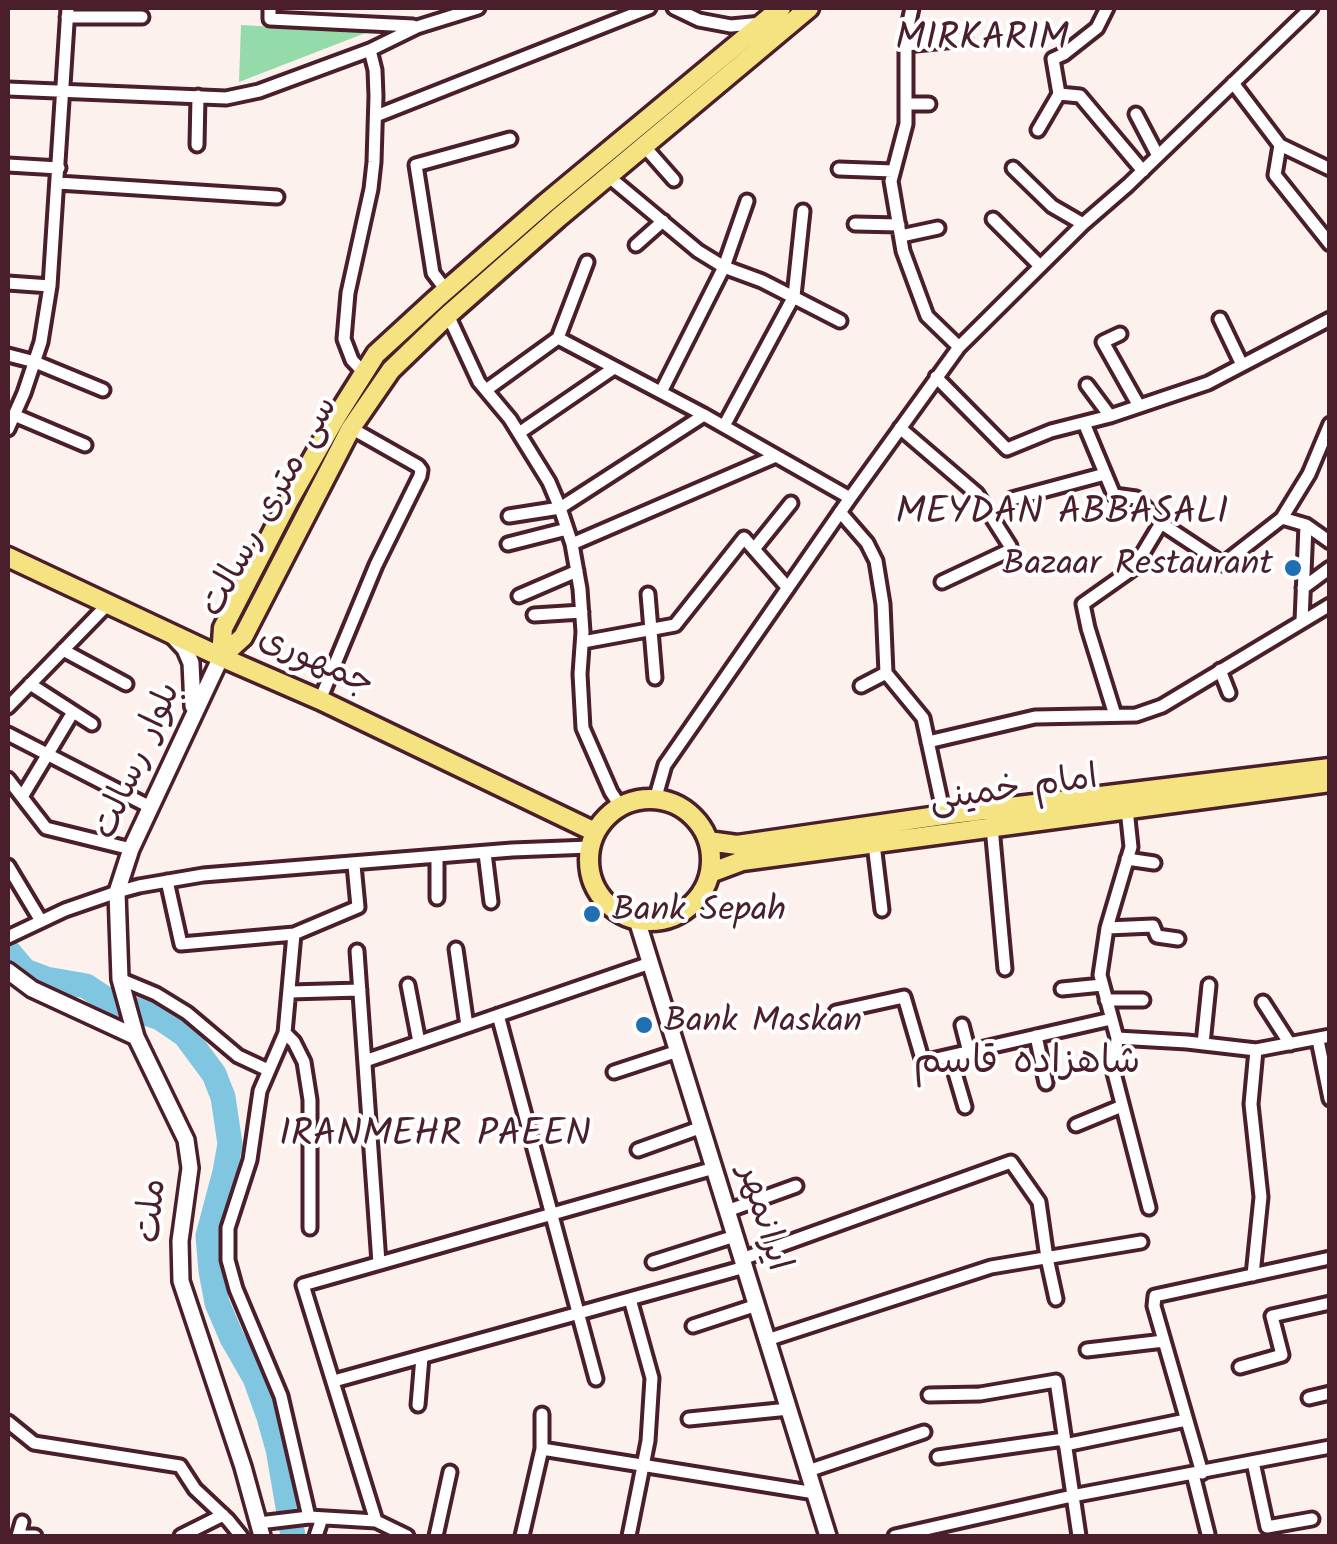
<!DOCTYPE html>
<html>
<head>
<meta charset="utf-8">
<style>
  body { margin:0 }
  #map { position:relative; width:1337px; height:1544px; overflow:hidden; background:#fcf1ec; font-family:Kalam,sans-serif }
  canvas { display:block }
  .frame { position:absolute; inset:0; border:10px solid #4a1f2b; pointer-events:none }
</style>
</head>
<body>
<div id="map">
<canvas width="1337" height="1544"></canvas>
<div class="frame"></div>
</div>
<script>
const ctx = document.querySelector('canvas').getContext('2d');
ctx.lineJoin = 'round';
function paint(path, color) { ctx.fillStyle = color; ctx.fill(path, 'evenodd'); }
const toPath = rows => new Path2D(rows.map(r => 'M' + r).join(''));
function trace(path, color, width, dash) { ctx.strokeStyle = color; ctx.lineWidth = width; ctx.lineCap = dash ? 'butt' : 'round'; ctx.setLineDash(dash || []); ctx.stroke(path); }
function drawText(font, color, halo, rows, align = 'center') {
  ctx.font = font + ' Kalam,"Playpen Sans Arabic",sans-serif'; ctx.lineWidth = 8; ctx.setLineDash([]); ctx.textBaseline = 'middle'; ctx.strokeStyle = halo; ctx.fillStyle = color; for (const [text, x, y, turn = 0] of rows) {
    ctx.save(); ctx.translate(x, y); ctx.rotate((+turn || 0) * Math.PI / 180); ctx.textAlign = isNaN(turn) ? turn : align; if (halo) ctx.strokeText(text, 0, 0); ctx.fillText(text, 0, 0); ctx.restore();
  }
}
const green = toPath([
  [241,25,368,32,239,82]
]);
const river = toPath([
  [8,951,25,971,46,979,86,986,107,1000,160,1018,185,1035,214,1074,223,1097,230,1144,225,1172,208,1236,211,1271,217,1303,232,1338,255,1378,269,1417,278,1449,293,1536]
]);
const street = toPath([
  [270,8,270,19,413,26],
  [674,8,699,20,731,26,762,23],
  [912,8,906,36,906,124,891,181,903,251,927,316,959,347],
  [67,17,142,17],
  [906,45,965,39],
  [1233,83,1280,145,1330,169],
  [8,89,226,98,259,91,370,50,417,27,478,8],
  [1059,94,1080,96,1143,171],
  [906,104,929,104],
  [1136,114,1158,156],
  [376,116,649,8],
  [1038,130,1059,94,1053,59,1064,54,1097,28,1107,8],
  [197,145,198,96],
  [1280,145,1275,175,1330,244],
  [644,146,674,180],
  [8,165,59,168],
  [1013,168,1052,206,1083,224],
  [839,169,893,171],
  [608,176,698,251,724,267,762,281,840,321],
  [58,183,277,197],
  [993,219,1040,266],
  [855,224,899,225],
  [901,236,938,228],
  [636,245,663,221],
  [8,283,50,286],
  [446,290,433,273,416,165,510,139],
  [448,315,479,382,510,419,549,482,560,508,572,544,580,589,583,632,580,674,583,728,611,792,621,807],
  [1220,319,1242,365],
  [1120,334,1103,342,1139,406],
  [558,338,704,415,850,498],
  [8,355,35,362,103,390],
  [364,373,352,360,344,339,348,293,371,189,374,162,376,96,375,70,370,50],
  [936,377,1007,449,1051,431,1110,416,1208,383,1330,319],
  [1087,385,1110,416],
  [486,390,558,338,587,262],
  [661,392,724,267,747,201],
  [14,415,85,445],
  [1084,423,1114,495,1136,498,1161,523,1223,564,1282,518,1309,474,1330,424],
  [724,426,794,296,803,211],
  [900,428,977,494,1010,546,1008,551,942,582],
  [8,429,24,393,41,342,50,286,68,8],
  [519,433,614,368],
  [1012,499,1105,474],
  [840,512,867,543,876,561,883,604,886,673,923,718,944,815],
  [509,516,560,508,704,415],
  [1282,518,1306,525,1330,542],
  [508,544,567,529],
  [572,544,776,456],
  [754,549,791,503],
  [1303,588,1330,568],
  [648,594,655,678],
  [519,596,577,571],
  [534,615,582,612],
  [1302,621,1306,525],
  [583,642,675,625,744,538,788,588],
  [63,650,126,684],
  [1220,670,1229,693],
  [30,684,92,724],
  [861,686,886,673],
  [320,700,376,565,420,476,421,470,418,466,351,428],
  [8,707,109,603],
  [1115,715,1088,628,1083,604,1134,568,1161,523],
  [8,734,150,807],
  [928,742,1035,717,1136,715,1162,706,1330,605],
  [8,779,46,828,131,849],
  [22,797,73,712],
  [655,800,665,765,850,498,959,347,1083,224,1128,185,1311,8],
  [1127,809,1131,847,1107,928,1100,975,1117,1038,1114,1073,1149,1208],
  [992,827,1005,969],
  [874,844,882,910],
  [485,853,491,902],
  [1127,859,1154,863],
  [8,866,41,921],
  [167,881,181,944,294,934,358,907,354,865],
  [437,898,437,857],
  [1107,928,1153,926,1157,936,1178,939],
  [294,934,285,1033,260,1091,250,1160,228,1228,228,1260,236,1289,281,1396,309,1517],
  [8,937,65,910,117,892,139,886,203,875,512,850,590,847],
  [456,949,467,1026],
  [357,951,379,1263],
  [120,979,156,994,187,1013,238,1056,268,1070],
  [408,985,419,1042],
  [1062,989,1102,985],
  [290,992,360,990],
  [1106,1000,1143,1000],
  [1263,1002,1290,1044],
  [836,1012,904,997,923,1062,1111,1019],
  [498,1015,596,1379],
  [962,1025,969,1052],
  [285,1033,294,1042,304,1062,310,1100,310,1228],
  [1036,1036,1046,1083],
  [1117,1038,1187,1042,1256,1050,1330,1036],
  [1318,1040,1330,1099],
  [1203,1044,1209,985],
  [950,1056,965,1107],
  [365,1061,650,963],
  [614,1072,678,1051],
  [1076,1125,1122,1106],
  [638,1150,702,1127],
  [727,1211,796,1186],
  [742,1259,1011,1162,1039,1202,1047,1258,1056,1299],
  [653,1262,735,1236],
  [1253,1275,1261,1197,1251,1104,1256,1050],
  [693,1326,757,1305],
  [767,1340,991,1267,1141,1242],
  [1087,1350,1164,1341],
  [1240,1367,1282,1355,1272,1316,1330,1303],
  [334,1381,745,1267],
  [929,1395,980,1394,1056,1381,1079,1536],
  [1309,1398,1330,1393],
  [418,1405,422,1357],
  [689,1419,789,1409],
  [8,1422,34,1443,180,1466,195,1489,228,1520,241,1536],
  [1065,1445,1186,1420],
  [542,1449,542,1414],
  [938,1457,1064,1439],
  [1253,1462,1267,1527,1312,1519],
  [808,1471,924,1432],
  [1202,1473,1154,1306,1155,1296,1330,1258],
  [1193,1474,1208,1534],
  [376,1521,303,1285,714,1168],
  [22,1522,18,1536,35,1536],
  [259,1523,309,1517,376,1521,407,1536],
  [181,1536,223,1515],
  [316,1536,322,1518],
  [436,1536,450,1472],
  [522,1536,542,1449,815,1493],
  [629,1536,648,1441,652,1378,630,1299],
  [895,1536,1072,1496,1330,1447]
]);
const secondary = toPath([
  [172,635,185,649,191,663,193,706],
  [221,657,131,849,117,892,120,979,136,1037,186,1140,190,1168,180,1241,181,1281,243,1467,262,1536],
  [637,920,828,1536],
  [8,971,32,989,136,1037]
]);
const primary = toPath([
  [8,557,221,657,320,700,595,832],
  [221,657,243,637,351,428,391,370,448,315,558,218,809,8],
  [221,657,223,628,288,502,335,419,376,354,436,299,546,203,781,8],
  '589 860a61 61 0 1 1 122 0a61 61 0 1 1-122 0Z',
  [708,841,737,845,944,815,1330,768],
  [710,873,742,861,1330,782]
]);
const markers = [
  [1293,568,10,"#1f6fb2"],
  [592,914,10,"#1f6fb2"],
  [644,1025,10,"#1f6fb2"]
];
const streetNames = [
  ["سی متری رسالت",272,508,-61],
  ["جمهوری",315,664,24],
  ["بلوار رسالت",140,762,-66],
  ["امام خمینی",1014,792,-8],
  ["ملت",155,1211,-85],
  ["ایرانمهر",761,1219,73]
];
const poiNames = [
  ["Bazaar Restaurant",1273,568,"right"],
  ["Bank Sepah",612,914],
  ["Bank Maskan",664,1025]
];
const neighbourhoodNames = [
  ["MIRKARIM",982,43],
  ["MEYDAN ABBASALI",1062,517],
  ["شاهزاده قاسم",1027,1066],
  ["IRANMEHR PAEEN",435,1139]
];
paint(green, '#94dba9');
trace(river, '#80c6e1', 25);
trace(street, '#4a1f2b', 19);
trace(secondary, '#4a1f2b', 22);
trace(primary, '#4a1f2b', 25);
trace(street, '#fff', 11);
trace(secondary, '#fff', 15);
trace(primary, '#f5e382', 18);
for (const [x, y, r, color] of markers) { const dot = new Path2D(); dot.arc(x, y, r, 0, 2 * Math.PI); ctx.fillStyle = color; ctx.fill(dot); trace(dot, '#fff', 4); }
drawText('35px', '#4a1f2b', '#fff', streetNames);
drawText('35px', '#4a1f2b', '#fff', poiNames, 'left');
drawText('38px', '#4a1f2b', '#fff', neighbourhoodNames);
</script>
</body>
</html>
